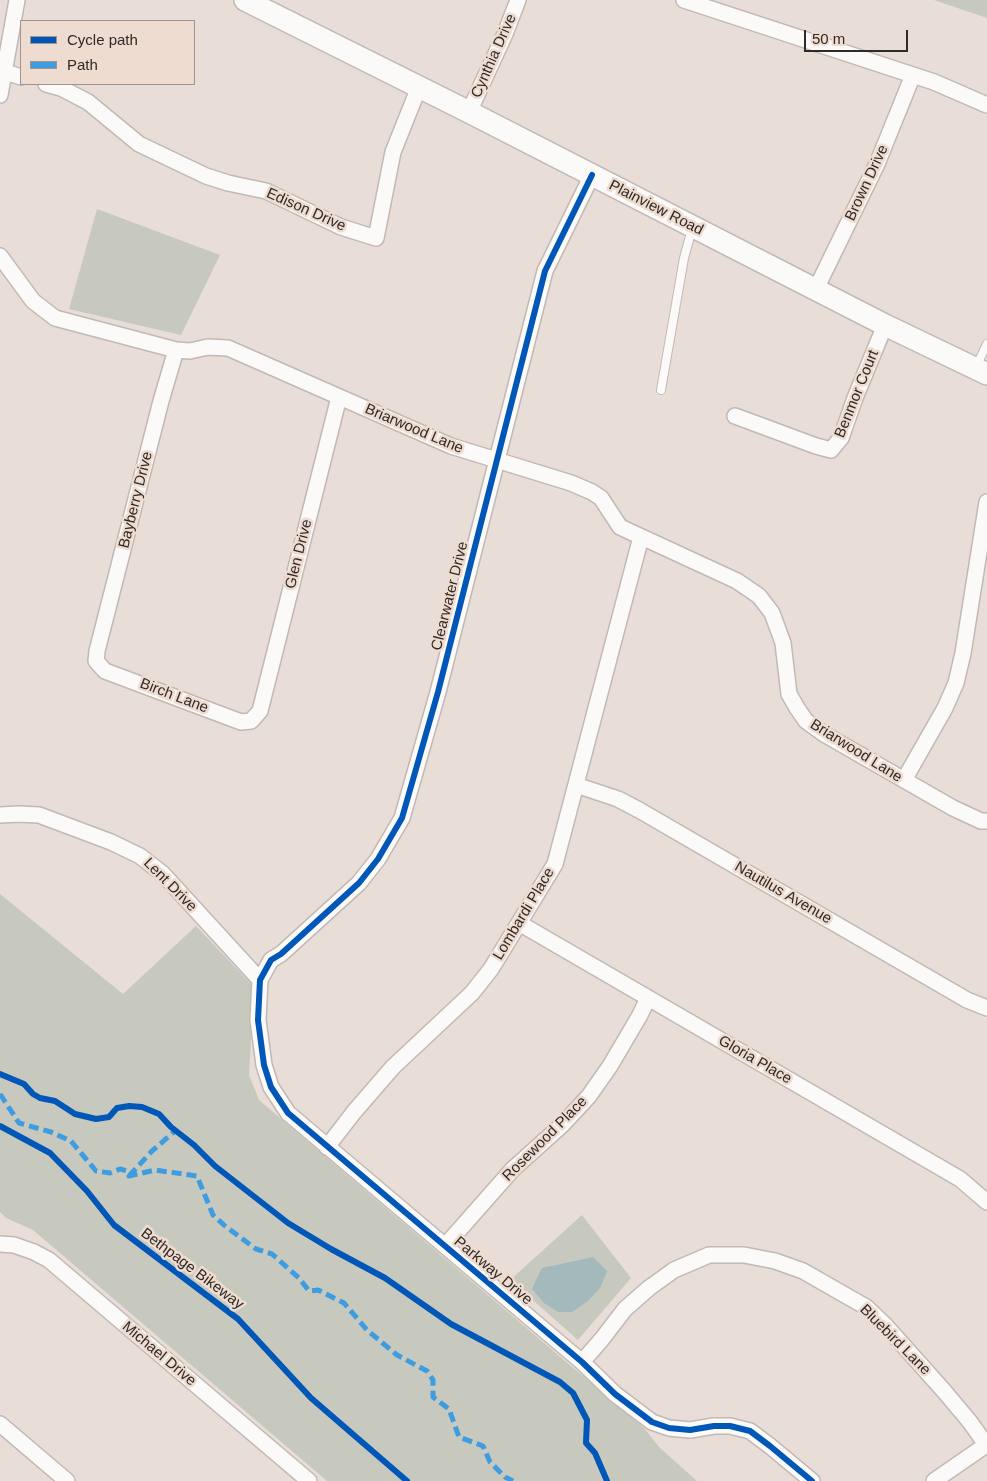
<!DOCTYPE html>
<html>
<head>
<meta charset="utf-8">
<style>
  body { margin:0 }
  #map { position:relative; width:987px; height:1481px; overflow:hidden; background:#e8ddd7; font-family:Helvetica,sans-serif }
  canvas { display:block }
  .legend { position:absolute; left:20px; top:20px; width:175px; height:65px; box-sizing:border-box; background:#eedcd1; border:1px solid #a2948c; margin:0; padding:6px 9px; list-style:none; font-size:15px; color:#302925 }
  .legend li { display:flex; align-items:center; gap:10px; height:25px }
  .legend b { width:25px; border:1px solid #a2948c }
  .scale { position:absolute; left:804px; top:30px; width:104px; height:22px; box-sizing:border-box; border:2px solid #302925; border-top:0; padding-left:6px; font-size:15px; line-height:18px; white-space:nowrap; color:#302925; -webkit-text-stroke:4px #eedcd1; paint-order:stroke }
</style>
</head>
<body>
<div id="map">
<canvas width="987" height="1481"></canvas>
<ul class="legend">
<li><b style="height:6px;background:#0057b8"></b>Cycle path</li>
<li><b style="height:6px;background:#3e9ce0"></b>Path</li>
</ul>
<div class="scale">50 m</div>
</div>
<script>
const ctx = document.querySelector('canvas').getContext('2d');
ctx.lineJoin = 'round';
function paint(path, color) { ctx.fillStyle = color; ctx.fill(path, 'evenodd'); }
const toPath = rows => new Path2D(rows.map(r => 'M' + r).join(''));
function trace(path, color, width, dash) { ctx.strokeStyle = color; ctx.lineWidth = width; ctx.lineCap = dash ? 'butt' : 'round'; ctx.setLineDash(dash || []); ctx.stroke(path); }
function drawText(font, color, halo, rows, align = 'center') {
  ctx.font = font + ' Helvetica,sans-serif'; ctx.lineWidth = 5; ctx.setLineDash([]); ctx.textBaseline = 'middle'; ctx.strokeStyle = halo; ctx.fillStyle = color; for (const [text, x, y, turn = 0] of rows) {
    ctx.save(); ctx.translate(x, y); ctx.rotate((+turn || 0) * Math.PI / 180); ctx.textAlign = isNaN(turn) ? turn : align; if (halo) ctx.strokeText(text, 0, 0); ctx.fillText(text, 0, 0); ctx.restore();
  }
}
const green = toPath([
  [934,0,987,0,987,18],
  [97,209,220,255,181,335,69,309],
  [0,894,123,994,196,926,254,987,249,1075,259,1100,645,1429,659,1447,697,1481,327,1481,33,1230,6,1218,0,1212],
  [582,1215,631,1278,578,1340,510,1280]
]);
const water = toPath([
  [593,1257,607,1271,600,1288,588,1301,572,1312,558,1312,544,1303,532,1289,542,1268]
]);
const service = toPath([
  [976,367,987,344],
  [661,390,684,258,692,229]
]);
const minor = toPath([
  [684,0,934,82,987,105],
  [5,72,21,77],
  [46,84,61,88,88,102,139,144,206,176,228,183,266,191,341,227,376,238,393,152,419,87],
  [0,95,17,0],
  [469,112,505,34,518,0],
  [592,175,545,271,438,692,402,818,378,859,359,883,281,954,271,960,260,980,258,1020,264,1065,271,1087,288,1113,582,1362,615,1394,652,1422,669,1428,690,1430,714,1426,730,1426,750,1431,770,1446,812,1481],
  [0,256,33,301,55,318,176,350,190,351,208,347,228,348,451,446,571,483,592,492,601,498,620,527,737,581,759,596,772,613,783,643,789,694,797,708,806,721,824,734,953,808,981,821,987,821],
  [816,289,877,164,913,75],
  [176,350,161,401,97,651,96,661,105,671,241,722,251,721,260,711,339,397],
  [735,416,816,446,831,450,841,438,855,398,885,325],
  [904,780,945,708,956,683,963,653,987,502],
  [576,785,618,799,639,810,967,1000,987,1008],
  [0,815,19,814,39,815,111,842,140,856,163,874,260,980],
  [519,923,960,1179,987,1202],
  [327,1147,354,1112,393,1067,472,993,491,969,555,864,641,537],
  [0,1244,14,1245,34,1252,49,1260,309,1481],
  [445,1246,513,1169,562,1125,589,1096,610,1066,640,1015,648,998],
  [582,1362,602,1339,625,1309,649,1288,674,1270,709,1255,744,1255,775,1261,803,1271,866,1307,885,1325,944,1391,970,1422,987,1446],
  [0,1424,67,1481],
  [934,1481,986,1445]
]);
const secondary = toPath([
  [245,0,469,112,885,325,987,374]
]);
const quiet = toPath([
  [0,1094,19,1123,51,1132,71,1141,96,1171,110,1173,120,1169,127,1171,129,1176,155,1170,197,1176,213,1215,225,1226,256,1249,272,1254,299,1278,309,1291,318,1290,344,1303,367,1330,397,1355,427,1371,433,1380,433,1397,449,1409,459,1437,483,1446,490,1462,505,1477,513,1481],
  [129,1176,152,1151,175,1131]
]);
const cycleway = toPath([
  [592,175,545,271,438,692,402,818,378,859,359,883,281,954,271,960,260,980,258,1020,264,1065,271,1087,288,1113,582,1362,615,1394,652,1422,669,1428,690,1430,714,1426,730,1426,750,1431,770,1446,812,1481],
  [0,1074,24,1084,33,1094,40,1098,55,1101,75,1114,96,1119,109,1117,117,1108,129,1106,142,1107,159,1114,171,1127,194,1145,215,1166,288,1223,331,1249,385,1278,451,1324,560,1382,573,1393,587,1420,586,1443,595,1453,607,1481],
  [0,1126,50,1153,87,1191,114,1225,238,1319,311,1398,407,1481]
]);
const streetNames = [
  ["Cynthia Drive",494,56,-66],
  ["Brown Drive",867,183,-65],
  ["Plainview Road",656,208,27],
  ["Edison Drive",306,210,24],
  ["Benmor Court",857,394,-68],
  ["Briarwood Lane",414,429,23],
  ["Bayberry Drive",136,500,-76],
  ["Glen Drive",299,554,-76],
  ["Clearwater Drive",450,596,-76],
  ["Birch Lane",174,696,21],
  ["Briarwood Lane",856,751,32],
  ["Lent Drive",170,885,45],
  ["Nautilus Avenue",783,893,30],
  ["Lombardi Place",524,914,-59],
  ["Gloria Place",755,1060,30],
  ["Rosewood Place",545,1139,-45],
  ["Bethpage Bikeway",192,1269,37],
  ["Parkway Drive",493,1271,40],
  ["Bluebird Lane",895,1340,45],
  ["Michael Drive",159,1354,40]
];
paint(green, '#c8c9be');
paint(water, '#a3b9bc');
trace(service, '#c1b9b4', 10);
trace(minor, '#c1b9b4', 18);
trace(secondary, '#c1b9b4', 24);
trace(service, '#fcfaf9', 8);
trace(minor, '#fcfaf9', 15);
trace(secondary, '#fcfaf9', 21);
trace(quiet, '#3e9ce0', 5, [10, 5]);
trace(cycleway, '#0057b8', 6);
drawText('15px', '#302925', '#eedcd1', streetNames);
</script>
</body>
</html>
